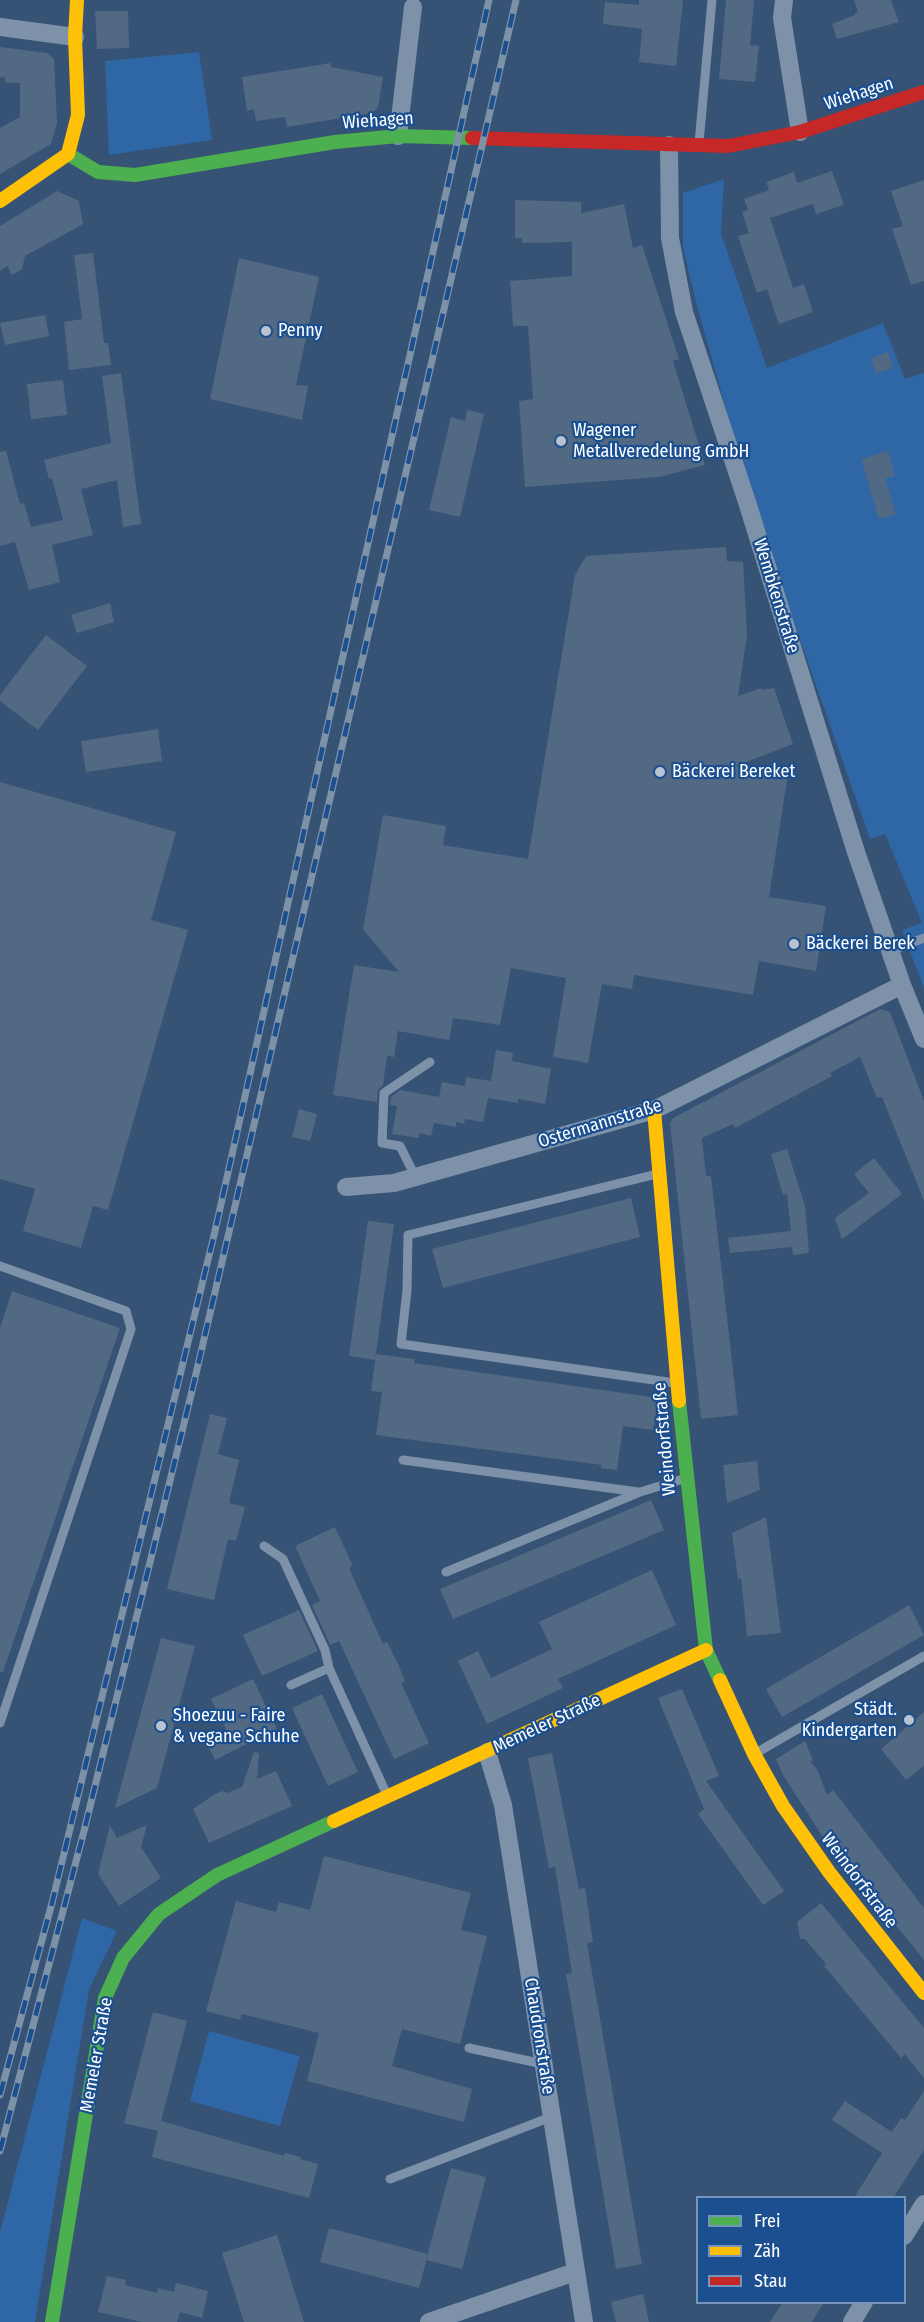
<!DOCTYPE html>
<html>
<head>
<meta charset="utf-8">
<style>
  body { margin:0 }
  #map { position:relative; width:924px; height:2322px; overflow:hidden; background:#365274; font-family:"Fira Sans Condensed",sans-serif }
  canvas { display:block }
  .legend { position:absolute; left:696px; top:2196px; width:210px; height:108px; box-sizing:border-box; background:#1b4f8f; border:2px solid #7695bc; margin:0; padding:8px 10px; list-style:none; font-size:18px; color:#fff }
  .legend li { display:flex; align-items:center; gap:12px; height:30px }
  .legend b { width:30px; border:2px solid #7695bc }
</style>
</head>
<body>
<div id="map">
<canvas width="924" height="2322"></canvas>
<ul class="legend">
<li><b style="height:8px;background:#4caf50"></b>Frei</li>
<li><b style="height:8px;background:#ffc107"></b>Zäh</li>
<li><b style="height:8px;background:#c62828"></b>Stau</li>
</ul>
</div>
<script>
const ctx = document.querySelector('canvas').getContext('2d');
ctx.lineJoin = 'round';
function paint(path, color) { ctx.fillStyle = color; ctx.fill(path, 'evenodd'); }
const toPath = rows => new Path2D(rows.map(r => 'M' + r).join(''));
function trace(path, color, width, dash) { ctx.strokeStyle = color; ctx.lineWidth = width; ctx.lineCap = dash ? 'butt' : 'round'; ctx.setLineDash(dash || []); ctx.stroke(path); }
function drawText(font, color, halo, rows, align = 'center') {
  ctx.font = font + ' "Fira Sans Condensed",sans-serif'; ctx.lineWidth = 4.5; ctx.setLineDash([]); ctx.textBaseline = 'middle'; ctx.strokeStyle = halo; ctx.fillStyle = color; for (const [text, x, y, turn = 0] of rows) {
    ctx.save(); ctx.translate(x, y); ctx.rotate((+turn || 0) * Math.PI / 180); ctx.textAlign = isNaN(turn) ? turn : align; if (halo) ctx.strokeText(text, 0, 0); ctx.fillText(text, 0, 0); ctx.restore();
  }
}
const green = toPath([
  [199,52,212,140,109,155,105,61],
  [724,179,721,233,767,368,883,323,905,379,924,373,924,988,902,930,922,923,885,834,870,839,751,500,696,302,683,247,683,193],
  [82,1918,117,1931,89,1990,35,2322,0,2322,0,2232],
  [209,2031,300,2056,280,2126,190,2101]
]);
const building = toPath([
  [639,0,683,0,676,66,639,62,642,29,603,24,605,2,639,5],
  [726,0,754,0,750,45,759,46,755,82,719,79],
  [854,0,891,0,899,22,837,39,832,24,855,15,855,13,858,12],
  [95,11,128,11,129,48,97,49],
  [0,47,47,53,54,59,57,123,51,144,0,174,0,128,20,117,20,83,5,82,5,78,0,77],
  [331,63,331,67,383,77,378,107,372,113,287,127,285,117,256,121,254,109,247,111,242,77],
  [832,171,844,205,816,214,813,204,770,218,793,288,804,284,813,312,779,324,767,289,757,293,738,236,749,233,742,212,748,210,744,199,769,190,766,182,794,172,797,183],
  [924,180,924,281,911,285,892,229,903,226,891,191],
  [57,191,79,201,83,224,25,256,22,269,12,275,7,266,0,271,0,226],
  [515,200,581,202,581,213,624,204,633,248,642,245,679,359,673,361,705,465,659,477,525,487,519,401,533,399,528,326,513,326,510,281,572,276,572,242,522,243,522,238,515,238],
  [93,253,104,343,108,343,111,365,69,370,64,322,82,319,74,255],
  [239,258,319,277,296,385,308,386,302,420,210,399],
  [45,315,49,336,5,345,0,323],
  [888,352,893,368,876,374,871,358],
  [121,373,141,524,123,527,117,480,81,489,93,535,52,545,60,582,29,590,15,542,0,546,0,452,6,451,20,504,24,503,31,527,63,520,52,478,49,479,44,460,111,443,102,376],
  [63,380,67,415,31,419,27,384],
  [467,410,484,414,460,517,429,510,451,417,465,421],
  [888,451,895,476,885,479,896,514,879,519,861,459],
  [726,547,727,561,743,562,747,635,738,696,761,688,762,690,774,688,793,744,736,766,788,773,769,897,826,906,816,971,759,961,753,995,634,975,632,989,602,984,588,1063,553,1057,566,978,511,968,500,1025,453,1018,449,1040,398,1031,394,1057,387,1056,383,1085,378,1090,377,1102,333,1095,354,965,399,972,363,929,383,815,446,826,443,845,528,859,575,575,586,556],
  [110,603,114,622,77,633,71,615],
  [46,635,87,666,38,730,0,701,0,695],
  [158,729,162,761,86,772,81,741],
  [0,782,176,832,151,920,188,930,108,1210,93,1206,81,1248,23,1231,35,1189,0,1179],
  [880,1009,890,1012,924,1101,924,1201,882,1097,877,1098,860,1057,830,1073,832,1076,735,1128,733,1124,702,1138,706,1176,711,1176,738,1415,701,1419,670,1123,673,1118],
  [496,1050,513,1053,512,1061,551,1069,545,1104,518,1099,518,1103,488,1098,483,1122,465,1119,464,1124,456,1122,456,1127,434,1123,431,1136,419,1133,419,1138,392,1134,397,1106,390,1105,391,1097,400,1090,439,1097,442,1082,465,1086,466,1077,491,1081],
  [299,1109,317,1114,310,1141,292,1137],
  [787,1149,805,1206,809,1253,793,1255,792,1247,730,1253,728,1238,791,1231,787,1194,783,1195,771,1154],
  [874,1158,902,1194,842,1239,835,1218,869,1193,854,1174],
  [631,1198,640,1237,443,1288,432,1249],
  [368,1221,394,1224,375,1360,349,1356],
  [12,1291,120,1328,3,1672,0,1672,0,1328],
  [376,1354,415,1359,414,1363,658,1398,653,1430,623,1426,617,1470,601,1468,602,1465,376,1435,382,1392,371,1391],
  [210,1414,227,1418,218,1454,239,1460,229,1503,245,1507,236,1541,228,1539,214,1600,167,1589],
  [757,1461,760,1490,727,1503,723,1465],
  [651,1500,664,1530,453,1619,440,1589],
  [766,1517,781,1633,747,1636,741,1578,738,1579,732,1533],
  [335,1527,353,1566,349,1568,383,1644,387,1642,399,1666,405,1681,401,1683,429,1743,394,1759,339,1641,330,1645,312,1605,320,1601,295,1546],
  [652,1570,676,1625,558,1679,563,1688,487,1724,458,1661,478,1651,491,1678,552,1649,539,1622],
  [909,1605,924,1635,782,1717,766,1689],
  [299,1610,318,1651,262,1676,243,1635],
  [161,1638,195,1646,157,1788,115,1808],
  [253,1679,277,1729,215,1760,207,1744,228,1733,211,1699],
  [682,1689,719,1776,706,1781,784,1891,763,1905,698,1814,704,1809,658,1698],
  [322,1694,358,1772,328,1786,292,1708],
  [924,1712,924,1766,906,1780,881,1749],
  [805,1741,813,1760,810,1761,817,1769,827,1795,833,1790,924,1908,924,1960,821,1834,783,1775,776,1759],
  [254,1752,259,1753,257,1779,276,1771,292,1806,209,1843,193,1809,212,1796,222,1791,227,1793,242,1787],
  [552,1753,579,1889,585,1888,593,1942,587,1943,642,2264,616,2269,566,1974,572,1973,555,1867,549,1868,528,1758],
  [110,1825,117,1838,147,1825,141,1847,161,1878,119,1906,98,1874],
  [324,1856,471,1893,461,1930,487,1936,460,2044,402,2029,392,2066,472,2089,464,2122,307,2081,319,2033,242,2014,240,2020,206,2011,236,1901,276,1912,279,1902,310,1910],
  [821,1903,924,2028,924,2078,905,2054,901,2058,824,1966,826,1964,805,1939,800,1939,797,1922],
  [153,2012,187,2021,161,2121,284,2156,285,2153,301,2157,300,2159,318,2164,309,2198,152,2157,158,2131,124,2123],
  [924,2091,924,2150,893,2198,854,2198,882,2153,832,2120,845,2101,892,2132,901,2118,905,2120],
  [451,2168,486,2177,462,2269,426,2260],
  [329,2228,428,2254,419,2288,320,2262],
  [277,2235,304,2322,244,2322,222,2253],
  [107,2276,126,2280,125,2285,157,2293,158,2288,174,2292,176,2283,208,2291,202,2318,180,2312,177,2322,142,2322,98,2312],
  [643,2294,649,2322,616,2322,611,2302],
  [783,2302,824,2302,812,2322,770,2322]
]);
const lane = toPath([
  [699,143,712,0],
  [891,951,924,938],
  [657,1174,408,1235,407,1290,401,1344,675,1383],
  [415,1176,400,1146,382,1143,384,1093,430,1062],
  [0,1266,126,1311,131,1329,0,1723],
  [403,1460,638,1492],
  [264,1546,283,1559,325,1650,329,1668],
  [446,1572,640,1492,683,1479],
  [291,1685,329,1668,387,1795],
  [756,1753,924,1656],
  [469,2048,543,2064],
  [390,2179,551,2117]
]);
const street = toPath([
  [784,0,782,18,800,132],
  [0,27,75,37],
  [398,136,413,7],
  [669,145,670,238,684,312,747,502,856,852,902,985,924,1039],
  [346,1187,394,1183,654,1110,902,985],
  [487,1752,503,1805,584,2322],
  [904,2236,924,2204],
  [429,2322,575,2272],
  [852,2322,864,2302]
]);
const fast = toPath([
  [68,154,98,172,135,175,335,142,398,136,472,138],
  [679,1401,706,1650,720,1680],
  [52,2322,105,1998,123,1958,159,1914,217,1875,334,1821]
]);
const slow = toPath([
  [0,201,68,154,78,115,75,37,77,0],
  [654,1110,679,1401],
  [720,1680,754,1754,783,1806,829,1872,924,1993],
  [334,1821,706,1650]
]);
const jam = toPath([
  [472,138,728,146,800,132,924,92]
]);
const rail = toPath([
  [0,2095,52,1903,215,1231,489,0],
  [0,2151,84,1831,191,1395,516,0]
]);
const markers = [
  [266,331,6,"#b9c2ce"],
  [561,441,6,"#b9c2ce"],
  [660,772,6,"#b9c2ce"],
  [794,944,6,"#b9c2ce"],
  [909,1720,6,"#b9c2ce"],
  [161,1726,6,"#b9c2ce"]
];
const streetNames = [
  ["Wiehagen",859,94,-18],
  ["Wiehagen",378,121,-4],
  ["Wembkenstraße",776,596,73],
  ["Ostermannstraße",600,1124,-17],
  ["Weindorfstraße",665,1439,-95],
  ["Memeler Straße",547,1724,-25],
  ["Weindorfstraße",859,1881,53],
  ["Chaudronstraße",539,2036,81],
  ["Memeler Straße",97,2055,-80]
];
const poiNames = [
  ["Penny",278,331],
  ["Wagener",573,431],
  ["Metallveredelung GmbH",573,452],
  ["Bäckerei Bereket",672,772],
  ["Bäckerei Berek",806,944],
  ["Städt.",897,1710,"right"],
  ["Kindergarten",897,1731,"right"],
  ["Shoezuu - Faire",173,1716],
  ["& vegane Schuhe",173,1737]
];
paint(green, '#2f66a5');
paint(building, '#526984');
trace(lane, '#7d92a8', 9);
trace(street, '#7d92a8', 18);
trace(fast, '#4caf50', 14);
trace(slow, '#ffc107', 14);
trace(jam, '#c62828', 14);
trace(rail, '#7e92a7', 7);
trace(rail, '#1b4f8f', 4.5, [14]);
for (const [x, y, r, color] of markers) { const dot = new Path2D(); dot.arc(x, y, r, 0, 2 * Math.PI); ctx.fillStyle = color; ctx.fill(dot); trace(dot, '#1b4f8f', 2); }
drawText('18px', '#fff', '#1b4f8f', streetNames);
drawText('18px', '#fff', '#1b4f8f', poiNames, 'left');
</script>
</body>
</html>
